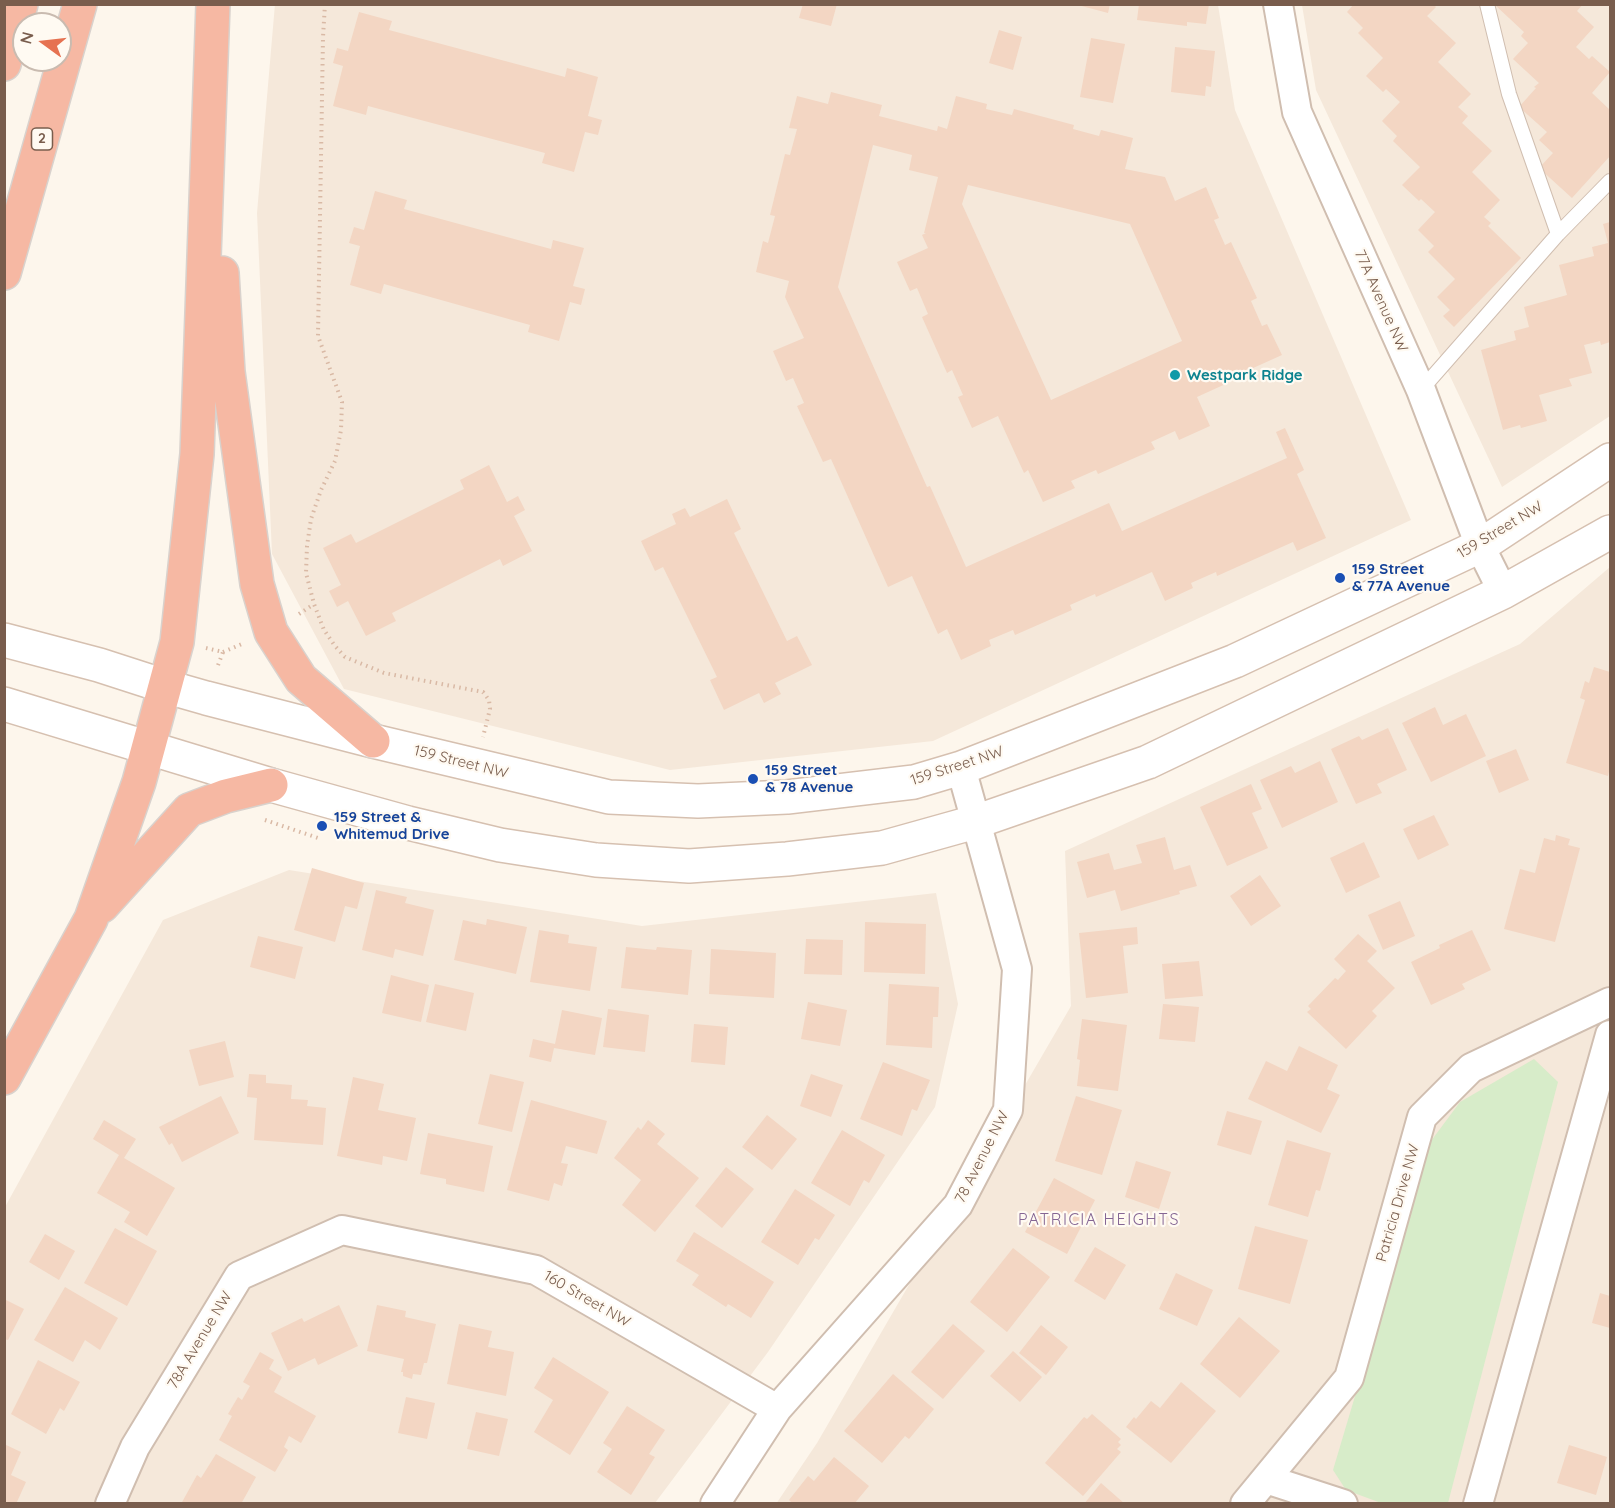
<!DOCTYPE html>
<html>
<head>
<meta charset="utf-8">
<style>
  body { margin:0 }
  #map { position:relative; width:1615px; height:1508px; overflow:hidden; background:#fdf6ec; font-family:Quicksand,sans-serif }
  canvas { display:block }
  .frame { position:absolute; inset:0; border:6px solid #795d4d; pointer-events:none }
  .north { position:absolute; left:12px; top:12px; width:60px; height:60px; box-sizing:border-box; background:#fffaf2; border:2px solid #c9bbb0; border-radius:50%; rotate:285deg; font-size:16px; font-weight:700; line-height:24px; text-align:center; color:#795d4d }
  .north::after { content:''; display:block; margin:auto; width:21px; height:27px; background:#e67251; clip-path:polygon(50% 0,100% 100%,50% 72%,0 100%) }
</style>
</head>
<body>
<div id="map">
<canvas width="1615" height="1508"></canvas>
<div class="frame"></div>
<div class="north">N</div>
</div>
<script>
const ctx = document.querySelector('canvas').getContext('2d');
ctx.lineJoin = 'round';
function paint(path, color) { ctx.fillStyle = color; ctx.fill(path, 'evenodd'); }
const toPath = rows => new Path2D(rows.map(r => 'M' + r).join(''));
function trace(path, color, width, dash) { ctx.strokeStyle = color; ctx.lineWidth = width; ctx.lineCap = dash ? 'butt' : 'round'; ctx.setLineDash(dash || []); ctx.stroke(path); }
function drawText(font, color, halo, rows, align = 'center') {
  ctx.font = font + ' Quicksand,sans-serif'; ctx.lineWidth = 4.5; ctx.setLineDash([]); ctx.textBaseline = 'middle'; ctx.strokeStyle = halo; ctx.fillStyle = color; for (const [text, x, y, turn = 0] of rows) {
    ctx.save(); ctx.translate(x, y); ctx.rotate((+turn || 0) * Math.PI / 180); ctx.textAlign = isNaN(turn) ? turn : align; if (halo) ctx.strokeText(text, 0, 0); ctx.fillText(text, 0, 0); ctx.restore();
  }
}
const residential = toPath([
  [275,4,1218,5,1235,110,1411,520,933,741,670,770,344,689,272,554,257,213],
  [1302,5,1610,5,1610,416,1502,487,1316,90],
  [1610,567,1610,1503,776,1504,817,1443,1071,1006,1065,851,1520,644],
  [289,870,642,926,936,893,958,1004,935,1107,768,1352,655,1503,5,1504,5,1207,163,920]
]);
const green = toPath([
  [1534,1059,1558,1082,1448,1503,1381,1503,1346,1490,1333,1470,1431,1141,1460,1102]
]);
const building = toPath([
  [803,4,837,4,831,26,799,18],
  [1074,4,1110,4,1108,13],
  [1139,4,1209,4,1206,24,1187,22,1187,26,1137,20],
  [1354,4,1433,4,1436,7,1427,16,1456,43,1438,62,1471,94,1458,107,1468,116,1462,123,1492,151,1472,172,1500,200,1484,217,1491,223,1488,226,1521,258,1454,327,1443,316,1450,310,1437,297,1455,279,1428,252,1434,246,1418,230,1435,212,1421,199,1419,201,1402,185,1420,167,1393,141,1397,136,1382,121,1400,102,1386,89,1383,92,1366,76,1383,58,1358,33,1363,28,1347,12],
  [1494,4,1583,4,1577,11,1594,27,1576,47,1589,59,1592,56,1610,72,1592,93,1610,110,1610,156,1572,198,1539,168,1553,153,1539,140,1547,132,1519,107,1536,88,1534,87,1539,83,1513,59,1528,43,1521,36,1524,32],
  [359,12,392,21,389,30,565,77,567,68,598,77,588,116,602,120,598,135,585,132,574,172,542,163,545,153,368,106,366,115,333,106,343,66,333,63,337,48,348,51],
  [999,30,1022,37,1013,70,989,63],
  [1091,38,1125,44,1113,103,1080,97],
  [1175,47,1215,51,1211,87,1206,86,1205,96,1171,92],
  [831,92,882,105,879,116,937,131,938,126,947,129,956,96,987,104,986,109,1012,115,1014,109,1074,125,1073,129,1099,136,1101,130,1133,138,1125,169,1165,177,1175,201,1206,187,1219,218,1214,220,1225,245,1231,242,1257,298,1251,301,1262,326,1267,324,1282,355,1251,369,1252,372,1197,397,1210,426,1179,440,1175,431,1151,442,1155,449,1098,474,1096,470,1071,481,1075,488,1043,502,1028,470,1024,473,998,416,972,428,958,397,963,395,952,370,947,373,922,317,928,314,917,288,910,291,897,262,928,248,922,235,926,233,924,233,938,177,909,170,912,155,873,145,838,287,927,487,930,486,966,567,1109,503,1122,531,1287,458,1276,432,1285,428,1304,470,1297,474,1326,538,1297,551,1293,542,1217,576,1216,572,1191,583,1193,588,1165,601,1152,572,1096,597,1095,594,1070,605,1072,610,1015,635,1013,630,989,640,991,646,961,660,947,629,938,634,912,576,888,587,831,459,823,462,797,406,804,403,793,378,786,381,773,351,804,338,785,297,789,281,756,272,763,241,768,243,775,216,770,215,785,154,790,155,797,129,789,128,797,96,828,104],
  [968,185,1130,224,1182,341,1051,400,962,204],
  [375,191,407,200,404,209,551,249,553,240,584,248,573,286,585,289,581,305,570,302,559,341,528,332,530,325,384,284,381,294,350,285,360,246,349,243,354,227,364,230],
  [1610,222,1610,342,1601,345,1600,341,1584,345,1592,373,1569,379,1572,386,1539,395,1547,421,1521,428,1520,425,1503,430,1481,350,1516,340,1514,331,1529,327,1524,307,1567,295,1559,265,1594,256,1592,247,1608,243,1603,224],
  [489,465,507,502,518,496,525,510,514,516,532,551,503,566,500,559,392,613,396,621,366,636,348,601,337,607,329,591,341,585,323,548,351,534,356,543,464,489,460,480],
  [727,499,741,529,734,533,787,641,797,636,812,665,775,683,781,694,764,703,759,693,724,710,710,680,717,677,663,567,655,571,641,541,676,524,672,514,685,508,690,517],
  [1594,667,1610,672,1610,767,1608,776,1566,763,1585,700,1580,698,1585,681,1589,683],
  [1435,707,1443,725,1466,714,1486,756,1431,782,1402,723],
  [1388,728,1407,770,1377,784,1382,793,1356,804,1331,749,1359,736,1362,740],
  [1516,749,1529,780,1499,793,1486,761],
  [1320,761,1338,802,1282,828,1260,780,1291,766,1295,773],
  [1251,784,1262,809,1252,813,1268,848,1227,866,1200,807],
  [1434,815,1449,845,1418,860,1403,829],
  [1556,835,1570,839,1568,845,1580,848,1555,942,1504,929,1520,869,1535,873,1544,838,1555,841],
  [1165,837,1174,870,1190,865,1197,886,1179,891,1180,894,1121,911,1115,890,1087,898,1077,862,1109,853,1114,870,1142,863,1136,845],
  [1364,842,1380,877,1346,893,1330,858],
  [312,868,364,883,357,909,345,906,335,942,294,930],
  [1260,875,1281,906,1251,926,1230,896],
  [376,890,407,897,405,903,434,910,423,956,395,949,393,958,362,950],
  [1400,901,1415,936,1383,950,1368,915],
  [487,919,527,927,516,974,454,960,463,920,486,925],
  [865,922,926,924,925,974,864,972],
  [1137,927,1138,944,1123,946,1128,993,1086,998,1079,933],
  [539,930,569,935,568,943,597,947,590,991,530,982],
  [1472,930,1491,970,1462,984,1465,989,1431,1005,1411,962,1440,948,1439,945],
  [1358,934,1377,951,1367,961,1395,988,1372,1011,1377,1016,1346,1049,1307,1012,1311,1009,1308,1006,1335,978,1338,980,1346,971,1334,959],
  [258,936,303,947,295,979,250,967],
  [806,939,843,940,842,975,804,974],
  [626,947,656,950,657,947,692,950,688,995,621,988],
  [711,949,776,953,774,998,709,994],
  [1199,961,1203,996,1165,999,1162,964],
  [391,975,429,985,421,1022,382,1013],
  [435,984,474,993,466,1031,426,1022],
  [889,984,939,987,938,1017,933,1017,932,1048,886,1045],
  [808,1002,847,1010,840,1046,801,1039],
  [1163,1004,1199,1007,1195,1042,1159,1039],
  [608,1009,649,1015,645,1052,603,1047],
  [562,1010,602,1018,595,1055,554,1048,551,1062,529,1057,533,1039,555,1044],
  [1082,1019,1127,1025,1118,1091,1077,1086,1080,1060,1077,1059],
  [694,1024,728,1027,725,1065,691,1062],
  [225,1041,234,1077,199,1086,189,1050],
  [1299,1046,1338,1065,1327,1089,1340,1095,1321,1133,1248,1099,1266,1061,1287,1071],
  [883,1062,930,1080,917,1111,912,1109,902,1136,860,1119],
  [249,1074,266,1075,266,1083,292,1085,291,1099,308,1100,307,1106,326,1108,323,1145,254,1140,257,1098,247,1097],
  [490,1074,524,1082,512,1132,478,1124],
  [811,1074,843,1085,831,1117,800,1106],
  [353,1077,384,1084,378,1110,416,1118,407,1161,383,1156,382,1165,337,1156],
  [221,1096,239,1133,182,1162,172,1143,169,1145,159,1127],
  [1076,1096,1122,1110,1102,1175,1055,1161],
  [531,1100,607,1121,597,1154,566,1146,561,1163,568,1164,562,1186,554,1183,549,1201,507,1190],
  [1227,1111,1262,1121,1251,1155,1217,1145],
  [767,1115,797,1139,772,1170,742,1147],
  [104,1120,136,1139,124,1158,175,1188,147,1236,124,1222,130,1212,97,1193,119,1155,93,1139],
  [648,1120,665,1134,657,1144,699,1178,655,1232,622,1205,641,1180,614,1158,638,1127,641,1130],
  [842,1130,885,1155,869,1183,864,1180,850,1206,811,1183],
  [428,1133,493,1146,484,1192,446,1184,446,1179,420,1174],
  [1287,1140,1331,1153,1320,1191,1316,1190,1308,1217,1268,1205],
  [1136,1161,1171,1172,1159,1209,1125,1197],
  [726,1167,754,1189,722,1228,695,1206],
  [1054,1178,1095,1200,1067,1254,1025,1232],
  [795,1189,835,1215,819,1240,815,1238,798,1265,761,1242],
  [1255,1226,1308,1240,1290,1304,1238,1289],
  [115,1228,157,1251,127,1306,84,1283],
  [694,1232,774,1282,751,1318,728,1304,726,1307,692,1285,699,1275,676,1261],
  [45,1234,75,1251,59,1280,29,1262],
  [1095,1247,1126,1265,1105,1300,1074,1281],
  [1013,1248,1050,1277,1007,1332,970,1302],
  [1176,1273,1213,1290,1197,1326,1159,1309],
  [65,1287,118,1318,100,1350,85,1340,73,1362,34,1340],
  [1600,1293,1610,1296,1610,1328,1592,1323],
  [4,1299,24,1309,8,1340,4,1339],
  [339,1305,358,1346,318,1365,315,1358,288,1371,271,1333,302,1318,304,1322],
  [377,1305,406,1311,405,1317,436,1324,427,1363,424,1363,421,1375,413,1374,412,1379,403,1376,403,1372,401,1372,404,1359,367,1351],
  [1239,1317,1280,1351,1240,1398,1200,1364],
  [459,1324,492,1331,488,1347,514,1352,506,1396,447,1384],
  [953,1324,985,1351,943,1399,911,1372],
  [1041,1325,1068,1347,1046,1375,1019,1353],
  [1013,1351,1042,1377,1020,1402,990,1376],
  [260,1352,274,1360,269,1369,282,1377,274,1392,316,1416,301,1443,289,1436,284,1447,288,1450,275,1472,219,1440,232,1416,228,1414,238,1397,242,1400,250,1386,243,1382],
  [553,1357,609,1392,570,1455,534,1432,553,1400,534,1388],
  [38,1360,80,1382,64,1411,60,1408,46,1434,11,1414],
  [893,1374,934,1409,909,1439,905,1436,882,1463,844,1431],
  [1181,1382,1216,1411,1171,1463,1126,1427,1134,1417,1136,1419,1151,1401,1160,1408],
  [406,1397,435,1403,427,1439,398,1433],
  [627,1406,665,1430,649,1454,655,1457,631,1495,597,1472,612,1449,603,1443],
  [476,1412,508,1419,499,1456,467,1449],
  [1092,1414,1121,1439,1118,1442,1121,1445,1117,1449,1121,1452,1083,1496,1045,1463,1084,1417,1087,1419],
  [4,1444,21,1452,11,1475,26,1482,16,1504,4,1504],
  [1569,1445,1607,1457,1596,1495,1557,1483],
  [216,1454,256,1477,241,1504,181,1504,197,1475,201,1478],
  [834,1457,869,1486,854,1504,793,1504,789,1500,808,1476,814,1481],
  [1101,1483,1125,1504,1084,1504]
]);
const path = toPath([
  [325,4,323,37,318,336,342,402,341,430,335,461,321,490,311,519,307,546,306,573,314,604,324,630,335,646,345,657,384,673,483,692,489,700,490,709,483,737],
  [299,614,314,604],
  [206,648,223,652,217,668],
  [223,652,242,644],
  [265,820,321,839]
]);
const lane = toPath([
  [1487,4,1509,94,1558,234],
  [1421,390,1558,234,1610,181]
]);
const street = toPath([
  [1278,4,1297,112,1421,390,1480,546,1503,592],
  [1266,1479,1343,1504],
  [110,1504,135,1447,239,1276,342,1230,536,1270,777,1409],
  [715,1504,777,1409,958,1205,1008,1110,1017,969,961,768],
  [1245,1504,1349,1378,1422,1117,1471,1068,1610,1002],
  [1478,1504,1610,1035]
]);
const secondary = toPath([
  [4,640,99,665,164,686,206,698,373,741,609,797,698,801,787,797,914,782,961,768,1235,661,1480,546,1610,460],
  [4,704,271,785,408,823,500,845,596,860,689,866,787,859,882,848,975,822,1148,762,1503,592,1610,532]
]);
const highway = toPath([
  [4,64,21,4],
  [4,273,80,4],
  [222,273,228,372,257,584,271,632,301,679,373,741],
  [102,906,189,810,226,796,271,785],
  [4,1078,91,919,139,782,177,642,197,454,213,4]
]);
const markers = [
  [1175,375,6,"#0f9aa8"],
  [1340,578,6,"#1a4fb4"],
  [753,779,6,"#1a4fb4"],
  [322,826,6,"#1a4fb4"]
];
const shields = [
  [42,139,21]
];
const shieldNames = [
  ["2",42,139]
];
const streetNames = [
  ["77A Avenue NW",1381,301,66],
  ["159 Street NW",1500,530,-31],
  ["159 Street NW",461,762,14],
  ["159 Street NW",957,766,-18],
  ["78 Avenue NW",982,1157,-63],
  ["Patricia Drive NW",1398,1203,-74],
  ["160 Street NW",587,1299,30],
  ["78A Avenue NW",200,1340,-59]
];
const cultureNames = [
  ["Westpark Ridge",1187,375]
];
const transitNames = [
  ["159 Street",1352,569],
  ["& 77A Avenue",1352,586],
  ["159 Street",765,770],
  ["& 78 Avenue",765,787],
  ["159 Street &",334,817],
  ["Whitemud Drive",334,834]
];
const neighbourhoodNames = [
  ["PATRICIA HEIGHTS",1099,1220]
];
paint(residential, '#f5e8da');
paint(green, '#d7ecc9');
paint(building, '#f3d6c3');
trace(lane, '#d0beb0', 16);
trace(street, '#d0beb0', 32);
trace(secondary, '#d6c0b0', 36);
trace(highway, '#d9d2cd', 36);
trace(path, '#d9b9a5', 4, [1.5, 4.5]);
trace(lane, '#fff', 14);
trace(street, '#fff', 28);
trace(secondary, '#fff', 33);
trace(highway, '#f6b8a3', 33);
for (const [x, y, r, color] of markers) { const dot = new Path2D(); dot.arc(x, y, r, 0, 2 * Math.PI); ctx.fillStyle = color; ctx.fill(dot); trace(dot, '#fffaf2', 2); }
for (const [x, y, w] of shields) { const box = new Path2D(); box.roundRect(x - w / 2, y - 11, w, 22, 4.5); ctx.fillStyle = '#fffaf2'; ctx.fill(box); trace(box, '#795d4d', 1.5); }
drawText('bold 14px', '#795d4d', null, shieldNames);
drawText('15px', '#795d4d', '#fffaf2', streetNames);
drawText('bold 15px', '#0d838f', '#fffaf2', cultureNames, 'left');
drawText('bold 15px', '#164399', '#fffaf2', transitNames, 'left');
ctx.letterSpacing = '1.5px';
drawText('16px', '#856694', '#fffaf2', neighbourhoodNames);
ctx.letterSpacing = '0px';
</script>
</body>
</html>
